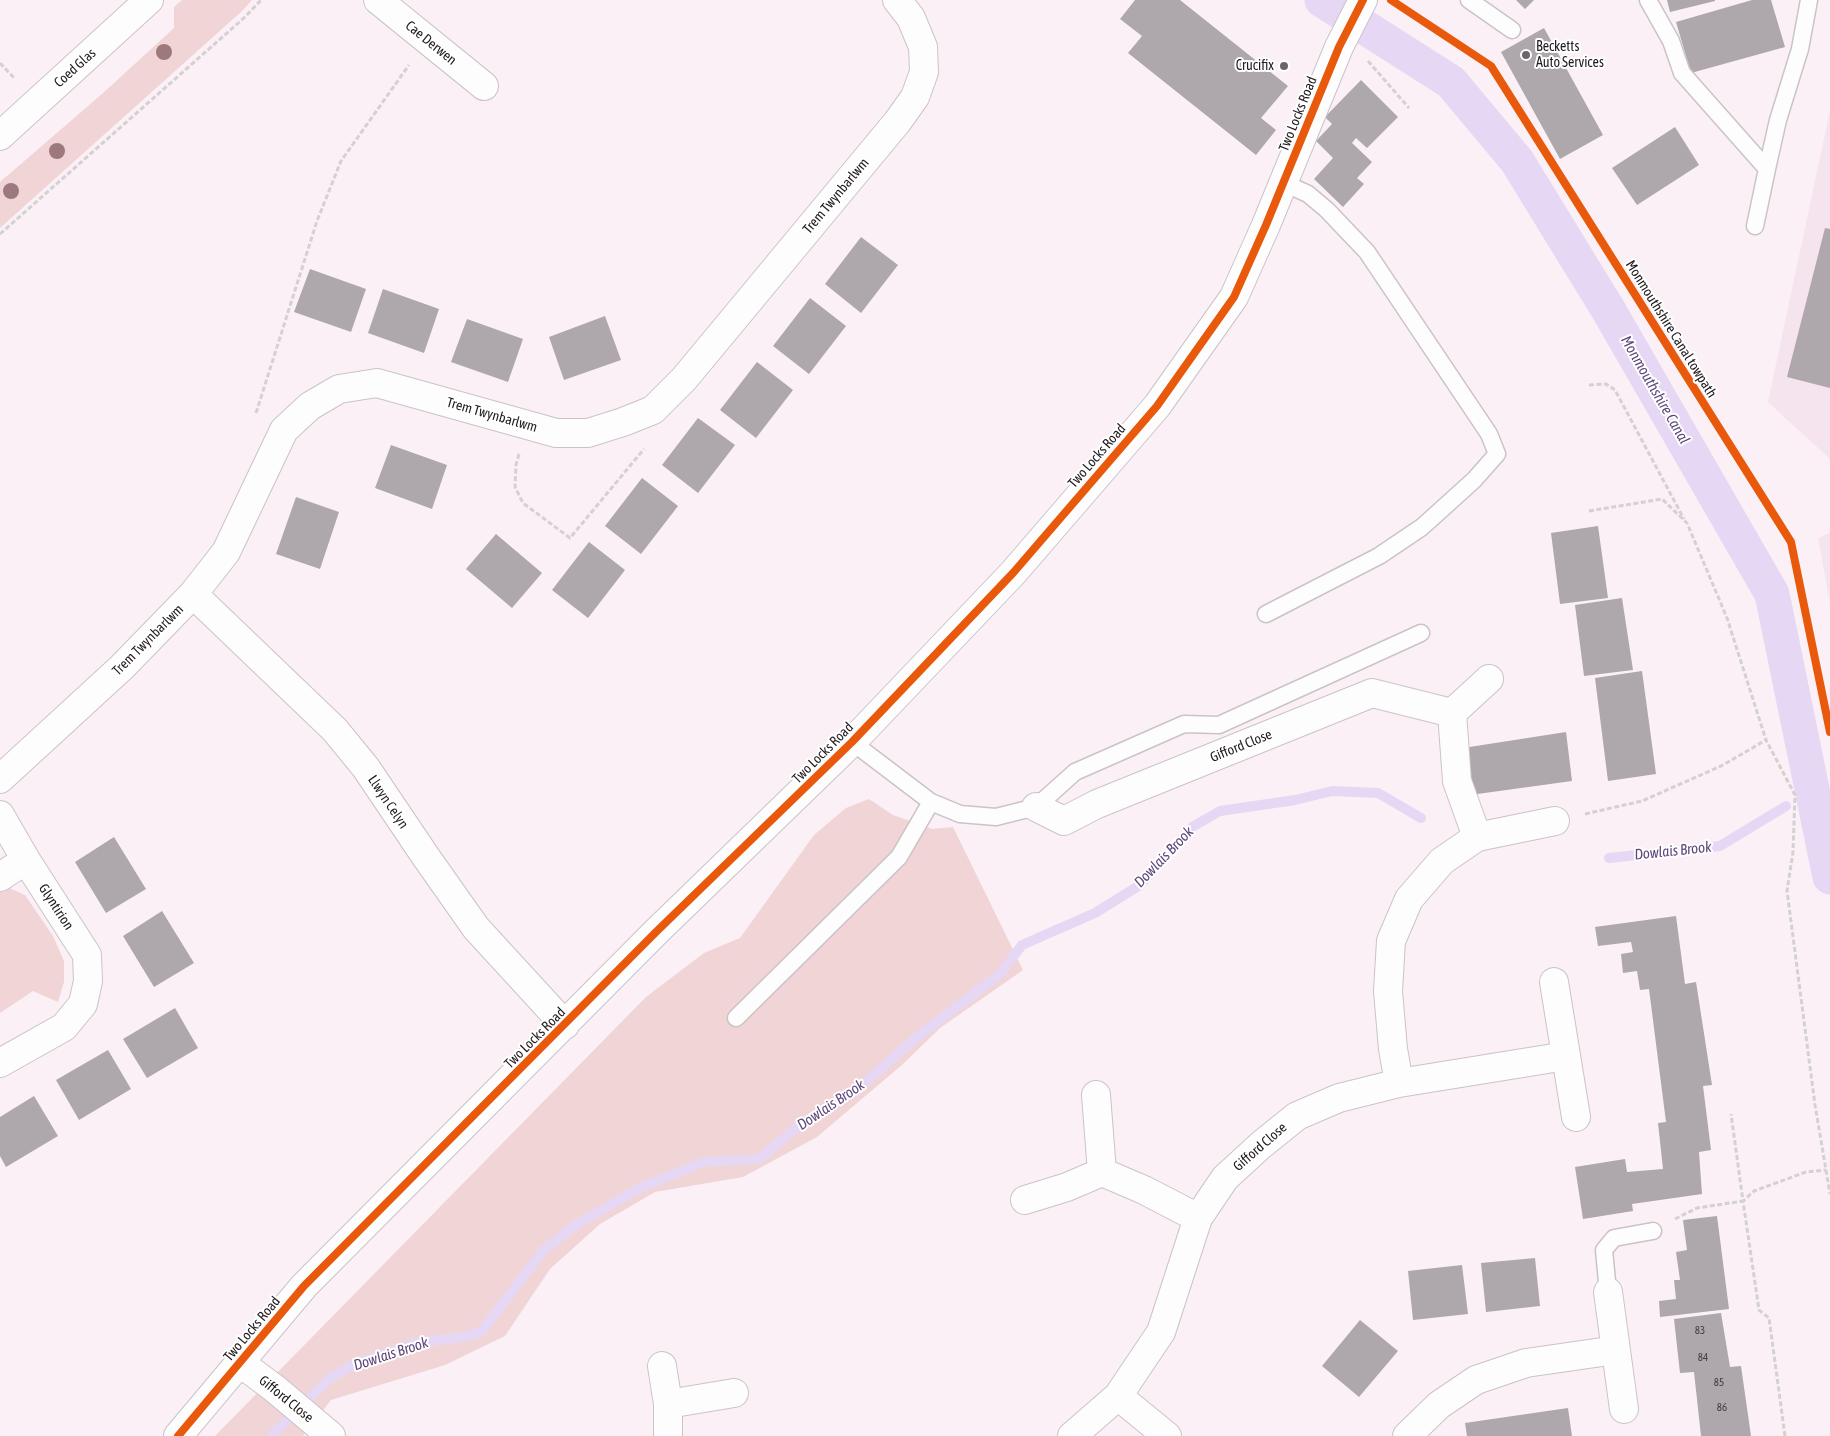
<!DOCTYPE html>
<html>
<head>
<meta charset="utf-8">
<style>
  body { margin:0 }
  canvas { display:block; background:#faf0f5 }
</style>
</head>
<body>
<canvas width="1830" height="1436"></canvas>
<script>
const ctx = document.querySelector('canvas').getContext('2d');
ctx.lineJoin = 'round';
function paint(path, color) { ctx.fillStyle = color; ctx.fill(path, 'evenodd'); }
const toPath = rows => new Path2D(rows.map(r => 'M' + r).join(''));
function trace(path, color, width, dash) { ctx.strokeStyle = color; ctx.lineWidth = width; ctx.lineCap = dash ? 'butt' : 'round'; ctx.setLineDash(dash || []); ctx.stroke(path); }
function drawText(font, color, halo, rows, align = 'center') {
  ctx.font = font + ' "Asap Condensed",sans-serif'; ctx.lineWidth = 4; ctx.setLineDash([]); ctx.textBaseline = 'middle'; ctx.strokeStyle = halo; ctx.fillStyle = color; for (const [text, x, y, turn = 0] of rows) {
    ctx.save(); ctx.translate(x, y); ctx.rotate((+turn || 0) * Math.PI / 180); ctx.textAlign = isNaN(turn) ? turn : align; if (halo) ctx.strokeText(text, 0, 0); ctx.fillText(text, 0, 0); ctx.restore();
  }
}
const built = toPath([
  [1830,111,1830,459,1768,402],
  [1830,533,1830,603,1818,538]
]);
const green = toPath([
  [182,0,252,0,242,11,0,228,0,182,102,94,174,28,174,7],
  [869,799,893,815,932,829,953,827,1023,970,940,1028,903,1064,817,1137,743,1177,655,1192,600,1224,550,1269,505,1336,445,1365,331,1400,303,1436,215,1436,646,997,704,953,740,938,814,835,846,808],
  [9,888,25,895,53,936,64,961,64,982,58,1002,33,991,0,1013,0,890]
]);
const stream = toPath([
  [1609,858,1720,846,1786,806],
  [271,1436,329,1379,354,1364,420,1342,464,1337,481,1332,543,1251,577,1224,640,1188,703,1162,759,1159,801,1124,857,1090,917,1037,1000,974,1022,945,1095,913,1140,885,1192,827,1220,811,1295,800,1332,791,1378,793,1421,818]
]);
const canal = toPath([
  [1322,0,1451,82,1517,161,1609,311,1772,594,1830,877]
]);
const building = toPath([
  [1135,0,1180,0,1288,86,1261,118,1276,130,1256,155,1128,53,1142,36,1120,19],
  [1516,0,1534,0,1525,9],
  [1667,0,1715,0,1715,1,1670,12],
  [1752,0,1771,0,1785,47,1691,73,1676,22],
  [1544,28,1603,135,1560,159,1501,52],
  [1361,80,1398,117,1367,148,1356,138,1352,143,1372,162,1357,178,1364,184,1343,207,1314,179,1333,158,1316,141,1332,124,1325,117],
  [1675,127,1699,165,1637,205,1612,168],
  [1825,228,1830,229,1830,388,1787,377],
  [861,237,898,265,861,313,825,284],
  [310,269,366,289,351,332,294,312],
  [383,289,439,309,424,353,368,333],
  [810,298,846,326,809,374,773,346],
  [605,316,621,360,564,380,549,337],
  [467,319,523,339,508,382,451,362],
  [757,362,793,390,756,438,720,410],
  [698,418,735,445,698,493,662,465],
  [391,445,447,465,432,509,375,488],
  [642,478,678,506,641,554,605,526],
  [296,497,339,512,320,569,276,554],
  [1598,526,1608,598,1560,604,1551,533],
  [496,534,542,573,512,608,466,569],
  [589,542,625,570,588,618,552,590],
  [1622,598,1633,670,1584,676,1575,605],
  [1642,671,1656,774,1608,781,1595,678],
  [1566,732,1572,781,1470,795,1463,748],
  [114,837,146,889,106,913,75,862],
  [162,911,194,963,154,987,123,936],
  [1676,916,1685,984,1696,982,1712,1085,1703,1086,1711,1150,1699,1152,1702,1194,1632,1204,1633,1211,1583,1219,1575,1167,1625,1159,1627,1172,1663,1169,1658,1123,1666,1122,1649,989,1640,990,1637,971,1623,973,1621,954,1633,952,1631,942,1598,946,1595,927],
  [175,1008,198,1048,147,1078,123,1039],
  [108,1050,131,1089,79,1120,56,1080],
  [34,1096,58,1136,6,1167,0,1156,0,1117],
  [1717,1216,1729,1309,1660,1317,1659,1301,1676,1299,1674,1280,1680,1280,1676,1252,1687,1250,1683,1220],
  [1535,1258,1540,1306,1486,1312,1481,1263],
  [1462,1265,1468,1314,1413,1320,1408,1271],
  [1721,1313,1730,1367,1741,1366,1751,1436,1701,1436,1694,1372,1680,1373,1674,1319],
  [1360,1320,1398,1351,1359,1397,1322,1366],
  [1568,1408,1572,1436,1467,1436,1465,1423]
]);
const path = toPath([
  [1368,61,1409,108],
  [0,63,15,79],
  [0,234,245,17,261,0],
  [1589,385,1606,384,1615,390,1684,519],
  [256,413,317,221,341,161,409,65],
  [519,454,516,465,515,487,523,503,570,538,644,449],
  [1589,511,1662,499,1687,523,1727,618,1766,740,1795,795,1793,852,1787,891,1815,1105,1830,1194],
  [1585,814,1642,801,1721,766,1766,740],
  [1675,1219,1697,1208,1743,1201,1731,1114],
  [1785,1436,1769,1318,1759,1310,1743,1201,1754,1191,1806,1172,1826,1170]
]);
const lane = toPath([
  [1469,0,1512,30],
  [1648,0,1671,41,1682,73,1767,169,1755,226],
  [1767,169,1778,120,1800,49,1809,0],
  [1266,614,1379,556,1422,527,1474,480,1497,454,1489,434,1367,252,1327,210,1308,194,1284,183],
  [852,742,931,802,960,814,996,817,1036,807,1075,772,1184,724,1219,725,1421,633],
  [736,1018,899,857,931,802],
  [1608,1292,1604,1250,1614,1238,1653,1231]
]);
const street = toPath([
  [378,0,484,86],
  [0,136,149,0],
  [193,594,335,730,366,768,426,857,476,928,565,1025],
  [1452,713,1457,781,1477,837],
  [0,779,122,667,193,594,226,552,284,430,310,406,339,389,377,383,556,433,588,433,623,422,653,410,684,379,898,121,915,97,924,72,923,47,911,18,897,0],
  [1036,807,1064,821,1097,804,1372,693,1452,713,1489,679],
  [0,815,26,860,87,955,88,981,83,1004,64,1027,0,1063],
  [0,877,26,860],
  [1554,982,1576,1117],
  [1399,1083,1393,1049,1388,991,1391,941,1409,899,1442,861,1477,837,1555,821],
  [1096,1095,1102,1172],
  [1025,1200,1067,1187,1102,1172,1144,1190,1198,1218],
  [1608,1292,1624,1409],
  [239,1362,274,1388,331,1436],
  [662,1366,668,1404],
  [1118,1396,1167,1436],
  [178,1436,304,1286,657,931,852,742,1013,573,1157,406,1234,297,1266,225,1339,47,1363,0],
  [668,1436,668,1404,734,1393],
  [1072,1436,1118,1396,1161,1332,1198,1218,1225,1178,1261,1145,1297,1116,1339,1098,1399,1083,1566,1056],
  [1407,1436,1439,1405,1476,1380,1526,1363,1616,1350]
]);
const cycleway = toPath([
  [1391,0,1491,66,1791,542,1830,732],
  [178,1436,304,1286,657,931,852,742,1013,573,1157,406,1234,297,1266,225,1339,47,1363,0]
]);
const trees = [
  [164,52],
  [57,151],
  [11,191]
];
const markers = [
  [1526,55,5,"#6c6669"],
  [1284,66,5,"#6c6669"]
];
const numberNames = [
  ["83",1700,1331],
  ["84",1703,1358],
  ["85",1719,1383],
  ["86",1722,1408]
];
const streetNames = [
  ["Cae Derwen",431,43,39],
  ["Coed Glas",75,68,-42],
  ["Two Locks Road",1298,114,-68],
  ["Trem Twynbarlwm",836,196,-50],
  ["Monmouthshire Canal towpath",1671,329,58],
  ["Trem Twynbarlwm",492,415,16],
  ["Two Locks Road",1097,456,-49],
  ["Trem Twynbarlwm",148,640,-45],
  ["Gifford Close",1241,746,-22],
  ["Two Locks Road",823,753,-45],
  ["Llwyn Celyn",388,802,56],
  ["Glyntirion",56,907,57],
  ["Two Locks Road",535,1038,-45],
  ["Gifford Close",1260,1147,-41],
  ["Two Locks Road",252,1329,-50],
  ["Gifford Close",286,1399,39]
];
const poiNames = [
  ["Becketts",1536,47],
  ["Auto Services",1536,63],
  ["Crucifix",1274,66,"right"]
];
const waterNames = [
  ["Monmouthshire Canal",1655,390,60],
  ["Dowlais Brook",1673,851,-6],
  ["Dowlais Brook",1164,857,-46],
  ["Dowlais Brook",831,1105,-34],
  ["Dowlais Brook",391,1354,-18]
];
paint(built, '#f5e3ed');
paint(green, '#f1d4d5');
trace(stream, '#e6d8f4', 10);
trace(canal, '#e6d8f4', 35);
paint(building, '#aea7ac');
trace(lane, '#cbc3c7', 19);
trace(street, '#cbc3c7', 30);
trace(path, '#d4d1d2', 3, [5, 2.5]);
trace(lane, '#fefdfe', 16);
trace(street, '#fefdfe', 28);
trace(cycleway, '#e8590c', 8);
ctx.fillStyle = '#9d797d';
for (const [x, y] of trees) { ctx.beginPath(); ctx.arc(x, y, 8, 0, 2 * Math.PI); ctx.fill(); }
for (const [x, y, r, color] of markers) { const dot = new Path2D(); dot.arc(x, y, r, 0, 2 * Math.PI); ctx.fillStyle = color; ctx.fill(dot); trace(dot, '#fff', 2); }
drawText('11px', '#443e42', null, numberNames);
drawText('14px', '#201b1e', '#fff', streetNames);
drawText('14px', '#201b1e', '#fff', poiNames, 'left');
drawText('italic 15px', '#5e477a', '#fff', waterNames);
</script>
</body>
</html>
